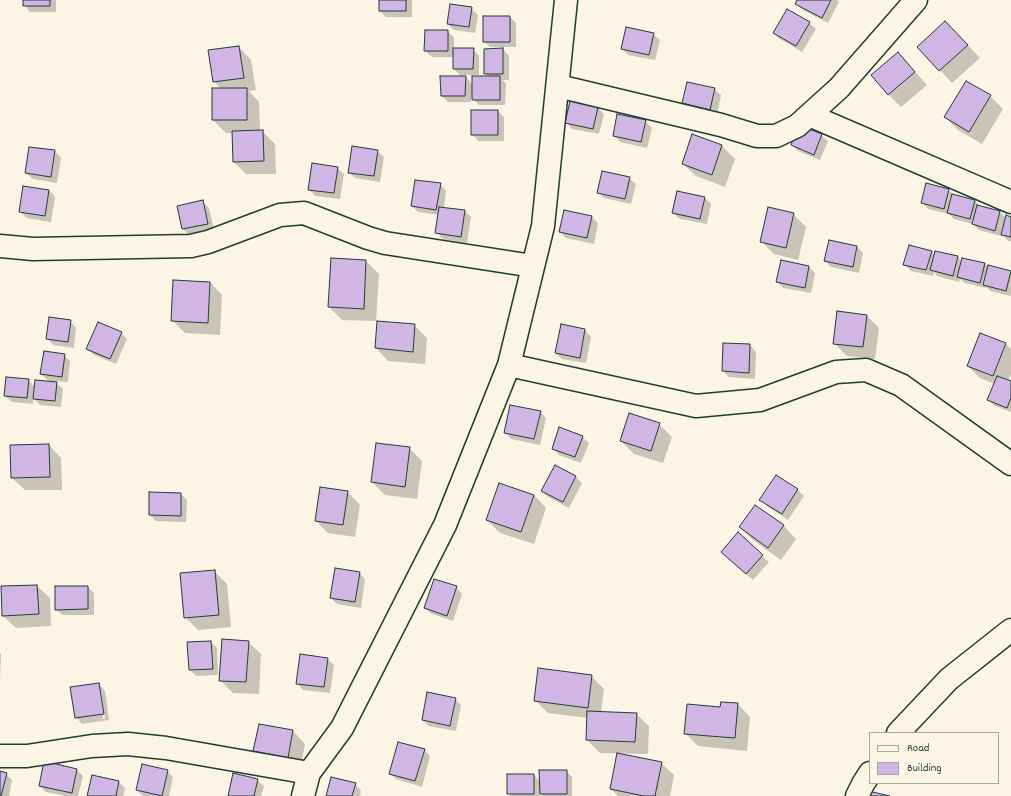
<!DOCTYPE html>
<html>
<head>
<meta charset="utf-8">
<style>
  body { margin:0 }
  #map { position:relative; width:1011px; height:796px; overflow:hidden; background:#fcf5e5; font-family:Dekko,sans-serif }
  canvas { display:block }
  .legend { position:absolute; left:869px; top:732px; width:130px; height:52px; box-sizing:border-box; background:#fcf5e5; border:1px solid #a4ab9e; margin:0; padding:5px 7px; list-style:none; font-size:12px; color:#1f3d34 }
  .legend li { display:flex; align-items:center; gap:8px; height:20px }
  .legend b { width:20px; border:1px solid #a4ab9e }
</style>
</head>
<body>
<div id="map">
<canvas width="1011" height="796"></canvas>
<ul class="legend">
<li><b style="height:5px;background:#fcf5e5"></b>Road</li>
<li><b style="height:11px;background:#d1b6e5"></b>Building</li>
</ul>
</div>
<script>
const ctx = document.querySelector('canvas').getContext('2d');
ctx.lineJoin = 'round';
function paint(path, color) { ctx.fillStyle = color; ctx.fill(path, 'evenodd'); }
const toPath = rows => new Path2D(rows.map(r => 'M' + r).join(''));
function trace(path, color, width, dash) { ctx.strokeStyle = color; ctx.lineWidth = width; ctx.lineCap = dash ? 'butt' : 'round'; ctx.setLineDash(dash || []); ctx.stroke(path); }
const shadow = toPath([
  [24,0,56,0,56,12,30,12,24,5],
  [380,0,412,0,412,17,386,17,380,11],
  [799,0,837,0,839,2,828,23,803,10,797,4],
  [471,8,478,15,475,33,454,30,448,24],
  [510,17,516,23,516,47,490,47,484,41],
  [809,23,816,29,802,52,780,39,774,33],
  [426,31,447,31,454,37,454,49,473,49,479,56,479,75,464,75,473,85,489,77,485,73,503,49,509,56,509,80,502,80,506,83,505,105,479,105,471,97,471,102,448,102,442,96,462,77,454,69,454,57,432,57,425,51],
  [653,34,660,40,655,60,628,55,622,48],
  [958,35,980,58,952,83,940,70],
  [239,47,251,60,256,90,249,91,259,102,260,131,262,131,275,144,276,174,246,174,234,162,233,133,226,133,213,120,213,89,221,89,214,81],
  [898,53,927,85,901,107,888,94],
  [714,89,721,95,717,115,690,109,683,103],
  [990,96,1003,109,982,144,958,130,945,117],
  [598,108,604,114,599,134,572,129,566,122],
  [472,111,498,111,504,117,504,141,478,141,472,134],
  [645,121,652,128,647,148,620,142,614,135],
  [821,135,828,141,820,160,798,151,792,145],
  [693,136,722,146,735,159,725,187,696,176,683,164],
  [55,151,61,158,57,183,33,179,26,173],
  [377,151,384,157,380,182,355,178,349,172],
  [337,168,344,174,340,199,315,196,309,189],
  [629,178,636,184,631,204,604,198,598,192],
  [440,184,446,191,444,208,465,211,471,217,467,243,443,239,437,233,439,215,418,212,412,206],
  [49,190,55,197,51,222,27,218,20,212],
  [948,190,954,195,974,200,981,207,1000,212,1006,218,1011,218,1011,241,1008,241,1002,234,1001,236,979,230,973,224,954,219,949,214,928,209,922,202],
  [678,192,705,198,711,204,707,224,680,219,673,213],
  [203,202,209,208,214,230,189,235,183,229],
  [565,211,592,217,598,223,594,244,566,238,560,232],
  [793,214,806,227,798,260,774,254,761,241],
  [857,247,863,253,859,273,831,267,825,261],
  [931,252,935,255,958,257,962,262,985,264,989,268,989,266,1011,272,1011,296,990,291,987,287,986,288,965,283,960,279,959,282,937,276,934,272,933,276,911,271,904,264],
  [366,261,379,274,376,321,342,320,329,307],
  [809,267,815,273,811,293,783,288,777,281],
  [210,282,222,295,220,335,185,333,172,320],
  [867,316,879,328,875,359,847,356,834,343],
  [70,321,76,328,74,348,53,345,47,338],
  [378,322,414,325,427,338,425,364,388,361,376,348],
  [561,326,585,330,591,337,586,363,562,359,556,353],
  [121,333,127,339,116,364,94,355,87,349],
  [981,334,1006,344,1011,349,1011,375,1008,381,1011,383,1011,412,995,406,988,400,995,384,980,378,968,366],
  [724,344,750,345,756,352,755,379,729,377,723,371],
  [64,355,70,361,68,382,54,381,63,389,61,407,40,405,33,398,33,404,12,402,5,396,28,380,35,387,50,382,41,374],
  [540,412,546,418,540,445,511,439,505,432],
  [659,424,672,437,663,463,634,454,621,441],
  [582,437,589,443,581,463,559,455,553,448],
  [49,445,61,458,62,490,25,490,12,478],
  [409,448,422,461,417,499,385,495,372,482],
  [555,466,576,477,582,483,569,508,548,497,542,491],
  [777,476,798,490,804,496,788,520,767,506,761,500],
  [348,492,360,505,355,537,328,533,316,521],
  [181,494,187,500,186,522,156,521,150,515],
  [534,495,546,508,534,544,500,533,487,520],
  [755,506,784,526,796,539,781,560,753,540,740,527],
  [738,534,769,562,753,580,728,558],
  [214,571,227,584,231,627,198,630,185,617],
  [359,573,365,579,361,608,337,604,331,598],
  [37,586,50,598,51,626,16,628,3,616],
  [88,587,94,593,94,615,62,615,56,609],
  [456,587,462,594,453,621,432,614,425,608],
  [211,642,217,648,218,675,196,676,190,670],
  [248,642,261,654,259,694,233,693,220,680],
  [0,653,1,654,0,680],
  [327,659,334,665,330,693,303,690,297,683],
  [591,676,604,689,601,712,636,714,649,726,648,754,600,753,587,740,588,718,548,713,536,701],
  [99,684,105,691,109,720,82,724,76,717],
  [99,690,101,690,105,719,103,719],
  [455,699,461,705,456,731,429,726,423,720],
  [738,704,750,717,747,751,698,746,685,733,721,709],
  [293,731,305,744,300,770,267,764,255,751],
  [424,750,430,756,422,787,396,779,390,773],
  [661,763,674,775,670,796,618,796,611,789],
  [76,769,83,776,78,796,66,796,46,792,40,786],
  [167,771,173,777,169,796,143,796,137,790],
  [566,771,572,777,572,796,543,796,540,793,540,796,511,796,508,793,534,775,540,782],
  [0,772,6,774,12,780,9,796,0,796],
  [257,780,264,786,261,796,229,796],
  [119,782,125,788,123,796,88,796],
  [355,784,361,790,360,796,327,796]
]);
const building = toPath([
  [23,0,50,0,50,6,23,6,23,0],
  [379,0,406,0,406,11,379,11,379,0],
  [797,0,831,0,822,18,795,4,797,0],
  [450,4,472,7,469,27,447,24,450,4],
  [787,9,810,22,796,46,773,33,787,9],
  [483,16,510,16,510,42,483,42,483,16],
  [945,21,968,45,939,71,917,47,945,21],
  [626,27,654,33,649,55,621,49,626,27],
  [425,30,448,30,448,51,424,51,425,30],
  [239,46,244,78,213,82,208,50,239,46],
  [453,48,474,48,473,69,453,69,453,48],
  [503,48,503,74,484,74,484,49,503,48],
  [898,52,915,72,888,95,871,75,898,52],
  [440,76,466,76,465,96,441,96,440,76],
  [472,76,500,76,500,100,472,100,472,76],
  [966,81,991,95,969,132,944,117,966,81],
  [687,82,715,88,710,110,682,103,687,82],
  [212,88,247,88,247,120,212,120,212,88],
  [570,101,598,107,593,129,565,123,570,101],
  [471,110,498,110,498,135,471,135,471,110],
  [617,114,646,120,641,142,613,136,617,114],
  [799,125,822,134,814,155,791,145,799,125],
  [263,130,264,161,233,162,232,131,263,130],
  [692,134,722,145,712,175,682,164,692,134],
  [352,146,378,150,374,176,348,173,352,146],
  [29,147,55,150,51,177,25,173,29,147],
  [312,163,338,167,334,193,308,190,312,163],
  [602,171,630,177,625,199,597,193,602,171],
  [415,180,441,183,436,210,411,206,415,180],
  [926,183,949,189,944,209,921,203,926,183],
  [23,186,49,190,45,216,19,212,23,186],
  [677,191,705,197,700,219,672,213,677,191],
  [952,194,975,200,970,219,947,213,952,194],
  [203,200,208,224,182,229,177,206,203,200],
  [977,205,1000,211,995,231,972,224,977,205],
  [439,207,465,210,461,237,435,233,439,207],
  [768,207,794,213,786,248,760,242,768,207],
  [564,210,592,216,587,238,559,232,564,210],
  [1006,215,1011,217,1011,237,1001,235,1006,215],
  [829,240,857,246,853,267,824,261,829,240],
  [909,245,932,251,926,270,903,265,909,245],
  [935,251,958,256,953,276,930,270,935,251],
  [331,258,366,260,364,309,328,307,331,258],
  [962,258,985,263,980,283,957,277,962,258],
  [781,260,809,266,805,288,776,282,781,260],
  [988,265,1011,271,1006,291,983,285,988,265],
  [173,280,210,282,208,323,171,321,173,280],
  [837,311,867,315,863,347,833,344,837,311],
  [49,317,71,320,68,342,46,339,49,317],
  [377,321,415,324,413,352,375,348,377,321],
  [98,322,122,332,110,359,86,349,98,322],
  [561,324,585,329,580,358,555,353,561,324],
  [980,333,1006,343,993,376,967,366,980,333],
  [723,343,750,344,749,373,722,371,723,343],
  [44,351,65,354,62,377,40,374,44,351],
  [997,376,1011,381,1011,398,1007,408,987,400,997,376],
  [6,377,29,379,27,398,4,396,6,377],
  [35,380,57,382,55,401,33,399,35,380],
  [510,405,541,411,534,439,504,433,510,405],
  [629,413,660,423,651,451,620,441,629,413],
  [559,427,583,436,575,457,552,449,559,427],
  [376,443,410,447,405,487,371,482,376,443],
  [49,444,50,477,11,478,10,445,49,444],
  [555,465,576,476,563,502,541,491,555,465],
  [776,475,798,489,782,514,759,500,776,475],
  [499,483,534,495,521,532,486,520,499,483],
  [320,487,348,491,343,525,315,521,320,487],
  [149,492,181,493,181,516,149,515,149,492],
  [755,505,784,525,768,548,739,527,755,505],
  [738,532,763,555,746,574,721,552,738,532],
  [335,568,360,572,355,602,330,598,335,568],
  [215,570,219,615,184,618,180,573,215,570],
  [434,579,457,586,447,616,424,608,434,579],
  [37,585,39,614,2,616,1,586,37,585],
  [55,586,88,586,88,609,55,610,55,586],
  [222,639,249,641,246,682,219,681,222,639],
  [211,641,213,669,189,670,187,642,211,641],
  [300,654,328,658,324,687,296,684,300,654],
  [538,668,592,675,588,708,534,701,538,668],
  [99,683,104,714,75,718,70,687,99,683],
  [427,692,456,698,450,726,422,720,427,692],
  [721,702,738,703,735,738,684,734,687,704,720,707,721,702],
  [587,711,637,713,635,742,586,740,587,711],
  [259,724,293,730,288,758,253,751,259,724],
  [398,742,425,749,415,781,389,774,398,742],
  [617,753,662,762,655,796,644,796,610,789,617,753],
  [44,761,77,769,72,793,39,786,44,761],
  [142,764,168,770,162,796,136,790,142,764],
  [539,770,567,770,567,794,540,794,539,770],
  [0,771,7,773,1,796,0,796,0,771],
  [233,773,258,779,254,796,228,796,233,773],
  [507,774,534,774,534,794,507,794,507,774],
  [92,775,119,781,116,796,87,796,92,775],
  [331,777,356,783,352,796,326,796,331,777],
  [864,790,890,796,863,796,864,790]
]);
const minor = toPath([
  [558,86,721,125,757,136,776,136,797,126,839,88,916,0],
  [809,115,1011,202],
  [0,246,33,249,191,246,208,242,280,215,304,213,368,238,385,243,533,266],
  [509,365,696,406,760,400,836,372,866,370,901,385,1011,464],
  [898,733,949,679,1011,630],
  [0,756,27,756,92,746,128,744,166,748,309,773],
  [303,796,309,773,342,728,445,525,509,365,543,226,566,0],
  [857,796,863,784,870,773]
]);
paint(shadow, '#0003');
paint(building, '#d1b6e5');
trace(building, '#1f3d34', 1);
trace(minor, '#1f3d34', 25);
trace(minor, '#fcf5e5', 22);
</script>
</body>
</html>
